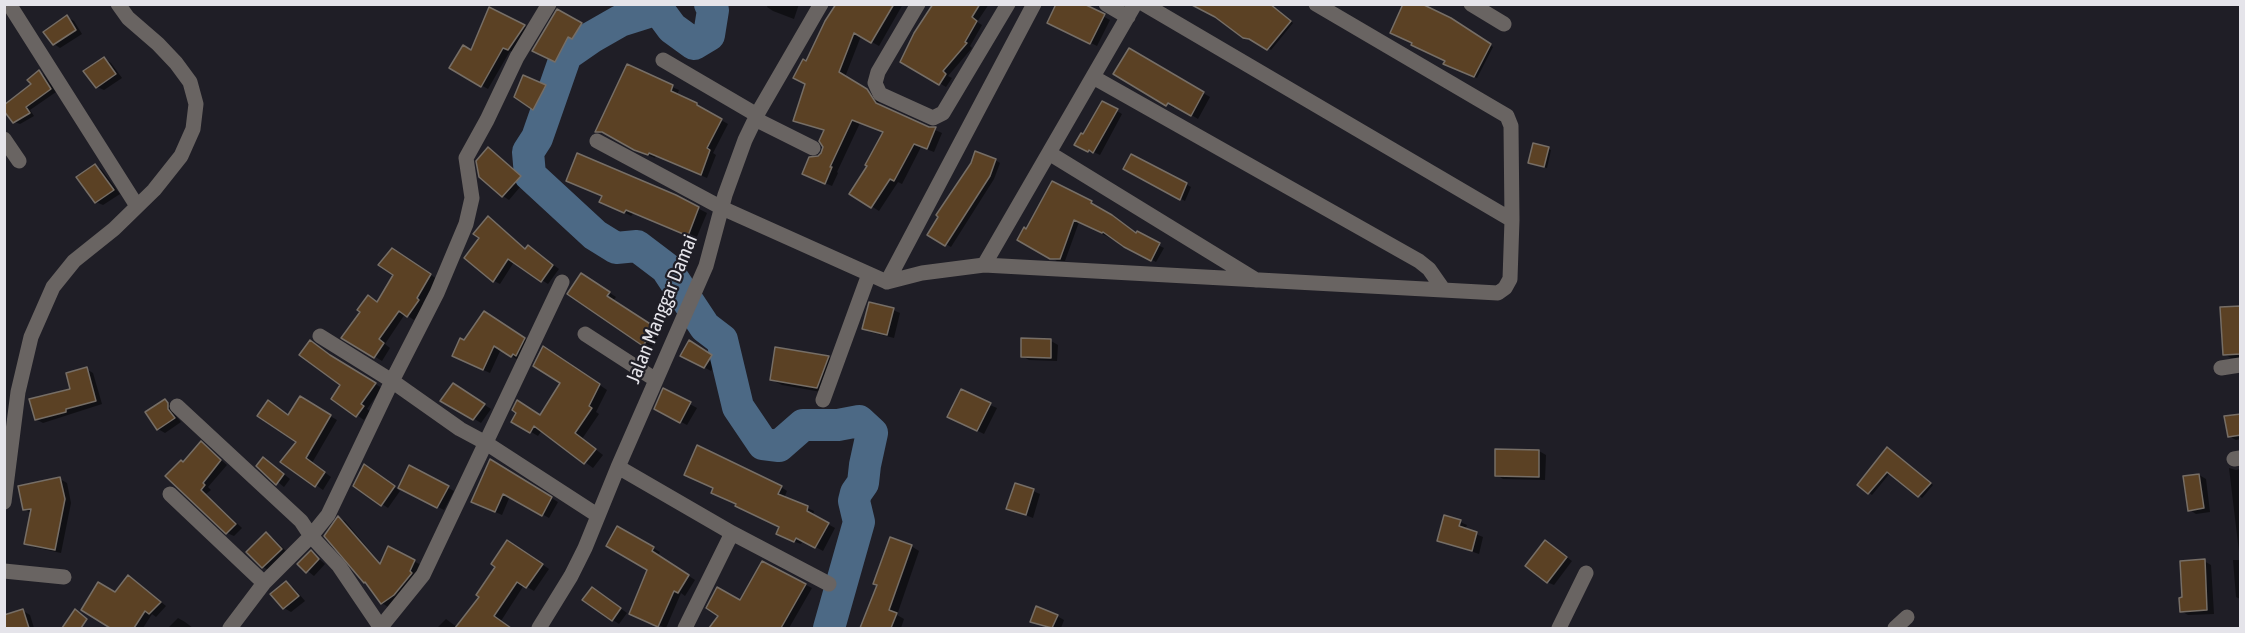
<!DOCTYPE html>
<html>
<head>
<meta charset="utf-8">
<style>
  body { margin:0 }
  #map { position:relative; width:2245px; height:633px; overflow:hidden; background:#1f1e26; font-family:"Asap Condensed",sans-serif }
  canvas { display:block }
  .frame { position:absolute; inset:0; border:6px solid #e5e4ea; pointer-events:none }
</style>
</head>
<body>
<div id="map">
<canvas width="2245" height="633"></canvas>
<div class="frame"></div>
</div>
<script>
const ctx = document.querySelector('canvas').getContext('2d');
ctx.lineJoin = 'round';
function paint(path, color) { ctx.fillStyle = color; ctx.fill(path, 'evenodd'); }
const toPath = rows => new Path2D(rows.map(r => 'M' + r).join(''));
function trace(path, color, width, dash) { ctx.strokeStyle = color; ctx.lineWidth = width; ctx.lineCap = dash ? 'butt' : 'round'; ctx.setLineDash(dash || []); ctx.stroke(path); }
function drawText(font, color, halo, rows, align = 'center') {
  ctx.font = font + ' "Asap Condensed",sans-serif'; ctx.lineWidth = 4.5; ctx.setLineDash([]); ctx.textBaseline = 'middle'; ctx.strokeStyle = halo; ctx.fillStyle = color; for (const [text, x, y, turn = 0] of rows) {
    ctx.save(); ctx.translate(x, y); ctx.rotate((+turn || 0) * Math.PI / 180); ctx.textAlign = isNaN(turn) ? turn : align; if (halo) ctx.strokeText(text, 0, 0); ctx.fillText(text, 0, 0); ctx.restore();
  }
}
const shadow = toPath([
  [768,4,799,4,794,19,773,11,767,7],
  [838,4,903,4,879,46,861,36,845,77,874,95,882,107,942,133,934,152,921,147,902,184,898,182,879,211,851,193,870,166,885,133,860,123,837,172,838,173,832,186,811,177,819,158,823,154,825,131,795,120,807,84,807,63],
  [934,4,989,4,977,22,982,25,970,46,972,48,948,76,952,78,946,87,902,61],
  [1058,4,1087,4,1086,7,1110,20,1097,46,1056,26],
  [1398,4,1422,4,1454,22,1493,47,1477,78,1448,65,1447,60,1403,7],
  [1271,6,1293,23,1271,50,1253,39],
  [490,9,531,30,515,53,510,51,488,89,451,68,472,52],
  [558,11,587,28,579,42,575,39,562,65,534,50],
  [67,17,74,21,82,34,60,48,54,44],
  [1130,50,1210,97,1198,119,1175,105,1174,108,1116,74],
  [105,59,111,63,122,78,104,90,97,87],
  [39,72,44,75,56,92,30,110,34,116,20,124,14,122],
  [524,77,552,90,540,112,516,97],
  [672,87,679,90,677,95,728,124,713,153,716,155,707,178,656,156,655,158,643,153,610,135,597,131],
  [1103,103,1122,114,1100,155,1076,144,1084,136],
  [1548,149,1551,150,1547,168,1533,164],
  [495,153,526,180,509,200,503,196],
  [995,160,1000,163,994,179,951,247,929,235,972,163],
  [95,165,101,169,120,194,103,205,96,202],
  [1125,169,1158,169,1191,187,1185,201],
  [568,181,672,195,707,213,696,239,634,213,631,216,608,204,603,197],
  [1053,183,1096,206,1095,207,1137,235,1164,248,1156,262,1079,222,1065,261,1057,261,1019,239,1027,231],
  [488,218,526,250,535,251,559,269,548,284,514,262,500,284,494,281,481,238],
  [399,254,437,279,423,303,425,305,414,320,405,314,385,344,390,348,382,361,344,338,378,303,395,275],
  [588,279,616,297,613,301,661,332,651,348,569,294],
  [2240,307,2240,358,2231,358,2224,354],
  [893,310,900,313,894,338,870,332,863,328],
  [491,317,531,343,518,360,501,349,490,373,460,359,465,342],
  [1051,341,1058,345,1057,361,1029,360,1022,356],
  [696,346,718,360,711,371,682,355],
  [551,352,607,390,596,412,599,414,582,439,603,455,593,468,542,430,538,436,513,421,541,416,562,383],
  [828,357,838,363,827,393,782,385,772,380],
  [337,361,382,388,367,409,370,411,364,420,333,399,342,385],
  [86,369,93,373,102,404,43,423,36,419,72,390],
  [460,389,491,409,481,423,443,400],
  [664,390,697,408,687,425,656,409],
  [300,398,337,420,312,463,331,477,323,490,283,462,298,441,289,416],
  [165,400,174,408,174,414,181,422,165,433,158,429],
  [990,405,997,408,984,434,956,420],
  [2240,415,2240,439,2236,440,2229,436],
  [201,443,227,465,208,487,211,490,206,494,242,528,234,536,227,533,184,463],
  [1890,450,1933,485,1922,498,1890,473,1872,495,1859,485],
  [1539,451,1546,455,1545,480,1503,479,1497,475],
  [491,461,558,502,549,518,510,496,502,515,480,505],
  [270,463,290,479,284,487,258,466],
  [410,467,454,491,444,510,406,491],
  [2229,468,2236,470,2240,469,2240,599,2236,597,2233,560,2240,560],
  [371,470,400,491,388,508,382,504],
  [2199,475,2206,479,2210,512,2196,514,2190,510],
  [60,479,67,483,71,503,61,553,33,547,26,543,32,514,24,509],
  [1016,484,1040,494,1033,518,1008,508],
  [781,487,787,491,784,498,814,511,813,516,835,528,823,551,803,540,801,544,784,538,777,534,780,527,744,510],
  [339,518,345,521,381,564,389,548,421,565,416,576,388,607,382,603],
  [1460,522,1467,525,1465,530,1483,537,1479,554,1438,540],
  [618,528,660,552,658,556,695,580,685,596,681,593,666,628,637,617,649,569],
  [267,534,273,538,288,553,270,571,263,567],
  [1546,542,1572,561,1554,585,1547,582],
  [515,546,549,569,534,591,524,585,501,621,510,628,437,628,446,619,458,628],
  [911,546,919,551,897,615,904,619,901,628,861,628,879,585],
  [311,552,325,564,314,576,299,564],
  [2204,561,2211,565,2214,614,2188,615,2181,611,2184,599],
  [762,563,812,588,789,628,712,628,721,615,740,602],
  [135,581,166,606,156,617,152,614,143,628,113,628,83,610],
  [286,583,293,587,305,601,291,612,284,608,272,594],
  [599,593,627,613,619,624,613,620],
  [23,611,30,615,34,628,4,628,4,617],
  [1057,616,1064,620,1061,628,1048,628,1032,621],
  [178,618,185,622,193,628,168,628]
]);
const river = toPath([
  [710,4,713,10,709,35,694,44,672,28,658,9,620,21,592,37,566,55,537,138,528,152,530,175,595,235,616,248,637,246,666,268,705,327,722,340,738,407,763,444,779,446,803,425,838,425,859,421,872,433,865,465,863,483,856,493,854,501,859,522,829,628]
]);
const building = toPath([
  [836,4,894,4,871,43,854,33,839,72,867,89,876,103,929,127,936,127,927,149,914,144,894,181,890,179,871,208,849,194,867,166,865,165,883,132,852,120,830,167,832,167,825,184,802,174,809,157,818,156,821,153,823,147,819,141,824,130,793,121,805,84,793,78,803,59,806,61,825,21,836,4],
  [933,4,980,4,972,17,977,21,965,42,967,43,943,71,946,74,939,85,900,62,914,33,933,4],
  [1056,4,1084,4,1105,14,1090,44,1047,23,1056,4],
  [1190,4,1270,4,1291,21,1267,50,1249,39,1243,38,1215,17,1190,4],
  [1403,4,1422,4,1451,18,1491,44,1474,77,1443,64,1445,61,1411,45,1412,43,1390,33,1403,4],
  [489,7,525,25,508,50,503,48,481,87,449,68,463,45,471,50,489,7],
  [557,9,582,23,572,39,568,37,555,62,532,51,557,9],
  [67,15,76,30,53,45,43,32,67,15],
  [1129,48,1204,92,1191,116,1168,103,1166,106,1113,74,1129,48],
  [104,57,116,74,96,88,83,71,104,57],
  [627,64,673,85,671,91,697,103,697,105,722,119,707,148,710,150,701,175,649,153,648,155,634,150,602,132,595,132,627,64],
  [39,70,51,89,26,107,30,113,13,123,4,111,4,105,31,84,27,80,39,70],
  [523,75,546,85,533,110,514,97,523,75],
  [1102,101,1118,109,1093,153,1089,150,1088,152,1074,145,1081,133,1083,134,1102,101],
  [1533,143,1549,147,1544,167,1528,163,1533,143],
  [488,147,521,176,502,197,479,177,476,161,488,147],
  [975,151,996,159,990,176,945,246,927,235,938,217,936,215,971,163,975,151],
  [577,153,676,195,699,207,688,236,626,210,624,213,599,202,602,196,566,181,577,153],
  [1131,154,1187,183,1180,200,1123,169,1131,154],
  [95,164,114,190,95,203,76,177,95,164],
  [1052,181,1092,201,1091,203,1112,215,1136,233,1137,231,1160,243,1151,261,1124,247,1103,232,1102,233,1074,220,1060,259,1050,259,1017,240,1024,227,1026,229,1052,181],
  [488,216,525,249,528,245,553,265,541,282,508,259,493,282,464,258,479,238,473,234,488,216],
  [392,248,431,274,417,298,419,300,407,317,399,311,379,339,384,343,374,358,341,338,360,312,357,310,368,295,377,302,393,275,378,265,392,248],
  [581,273,610,292,607,296,655,327,643,346,567,294,581,273],
  [869,302,894,308,887,335,862,329,869,302],
  [2241,306,2241,354,2223,355,2220,307,2241,306],
  [484,311,525,338,516,356,513,354,511,357,494,346,483,370,452,356,460,338,464,340,484,311],
  [1021,338,1051,339,1051,358,1021,357,1021,338],
  [310,340,330,355,376,383,361,404,364,406,356,417,331,399,340,385,299,355,310,340],
  [689,340,712,355,704,368,680,356,689,340],
  [543,346,600,384,589,406,592,408,575,433,596,449,584,464,534,426,530,433,511,422,516,413,512,410,517,400,540,415,560,383,533,366,543,346],
  [775,347,829,356,817,388,770,380,775,347],
  [87,367,96,401,66,409,66,412,35,420,29,399,70,389,66,373,87,367],
  [453,383,485,404,473,420,440,401,453,383],
  [663,388,691,402,680,423,654,409,663,388],
  [961,389,991,403,977,431,947,417,961,389],
  [300,396,331,415,306,458,325,472,315,487,280,462,296,442,257,416,268,400,288,415,300,396],
  [165,399,168,403,168,409,175,418,157,430,145,412,165,399],
  [2241,414,2241,435,2228,437,2224,416,2241,414],
  [201,441,221,460,203,483,205,485,201,490,236,524,226,534,165,476,181,460,183,462,201,441],
  [697,445,782,486,778,494,808,506,807,511,829,523,815,548,796,538,794,542,776,534,779,527,735,506,736,504,711,493,713,488,684,475,697,445],
  [1887,447,1931,483,1918,497,1887,472,1868,494,1857,485,1887,447],
  [1495,449,1539,450,1539,477,1495,476,1495,449],
  [263,457,284,474,276,485,256,466,263,457],
  [490,459,552,497,542,516,503,494,495,512,471,502,490,459],
  [364,464,395,486,381,506,353,486,364,464],
  [409,465,449,486,437,508,398,488,409,465],
  [2199,474,2204,508,2188,511,2183,476,2199,474],
  [60,477,65,499,55,550,24,544,31,509,23,510,18,486,60,477],
  [1015,483,1034,489,1026,515,1006,509,1015,483],
  [1444,515,1461,520,1459,526,1477,532,1472,551,1437,541,1444,515],
  [338,516,380,564,388,546,415,560,410,571,412,573,394,595,381,604,365,582,364,583,324,536,338,516],
  [617,526,654,547,652,551,689,575,678,593,674,591,658,627,629,614,647,570,606,546,617,526],
  [266,532,282,549,262,568,246,552,266,532],
  [890,537,912,545,889,610,897,613,891,628,860,628,877,585,873,584,890,537],
  [507,540,543,564,526,588,517,582,494,616,511,628,455,628,479,597,476,595,495,567,491,564,507,540],
  [1545,540,1567,557,1547,583,1525,566,1545,540],
  [311,550,319,559,306,573,297,564,311,550],
  [2205,559,2207,610,2180,612,2179,598,2182,597,2180,561,2205,559],
  [762,561,806,584,781,628,709,628,718,616,706,608,717,587,740,600,762,561],
  [128,575,161,602,149,614,145,611,134,628,110,628,81,610,98,582,115,592,128,575],
  [286,581,299,596,283,609,270,594,286,581],
  [592,587,621,608,612,621,582,600,592,587],
  [1036,606,1058,615,1052,628,1030,622,1036,606],
  [23,609,29,628,4,628,4,615,23,609],
  [75,609,87,619,81,628,62,628,75,609]
]);
const minor = toPath([
  [9,4,137,206],
  [549,4,517,57,487,120,466,158,472,198,466,224,437,293,392,381,460,429,486,443,597,515],
  [918,4,878,72,875,83,880,94,933,118,943,113,1008,4],
  [1106,4,1128,17],
  [1144,4,1512,220],
  [1471,4,1504,24],
  [663,60,757,115],
  [1093,77,1419,261,1429,269,1443,289],
  [755,119,813,148],
  [4,139,19,161],
  [597,141,722,208,887,282,922,273,984,265,1498,293,1505,288,1510,279,1512,220,1511,126,1507,116,1316,4],
  [1049,153,1256,280],
  [984,265,1135,4],
  [887,282,1034,4],
  [585,334,656,380],
  [2221,368,2240,365],
  [823,400,869,274],
  [177,406,301,521,311,536,339,566,381,628],
  [2234,459,2240,458],
  [618,467,732,533,829,584],
  [170,494,264,583],
  [4,502,18,392,31,337,53,287,74,261,114,229,154,190,181,156,193,129,196,104,190,82,176,63,158,44,128,18,118,4],
  [4,571,64,577],
  [230,628,264,583,311,536,328,515,392,381,320,336],
  [380,628,423,575,562,282],
  [539,628,571,576,585,548,618,467,706,266,725,195,745,140,759,111,821,4],
  [685,628,732,533],
  [1559,628,1586,573],
  [1895,628,1907,617]
]);
const streetNames = [
  ["Jalan Manggar Damai",662,309,-68]
];
paint(shadow, '#0007');
trace(river, '#4c6985', 32);
paint(building, '#5b4124');
trace(building, '#766e66', 1.5);
trace(minor, '#696462', 15);
drawText('20px', '#e5e4ea', '#1f1e26', streetNames);
</script>
</body>
</html>
